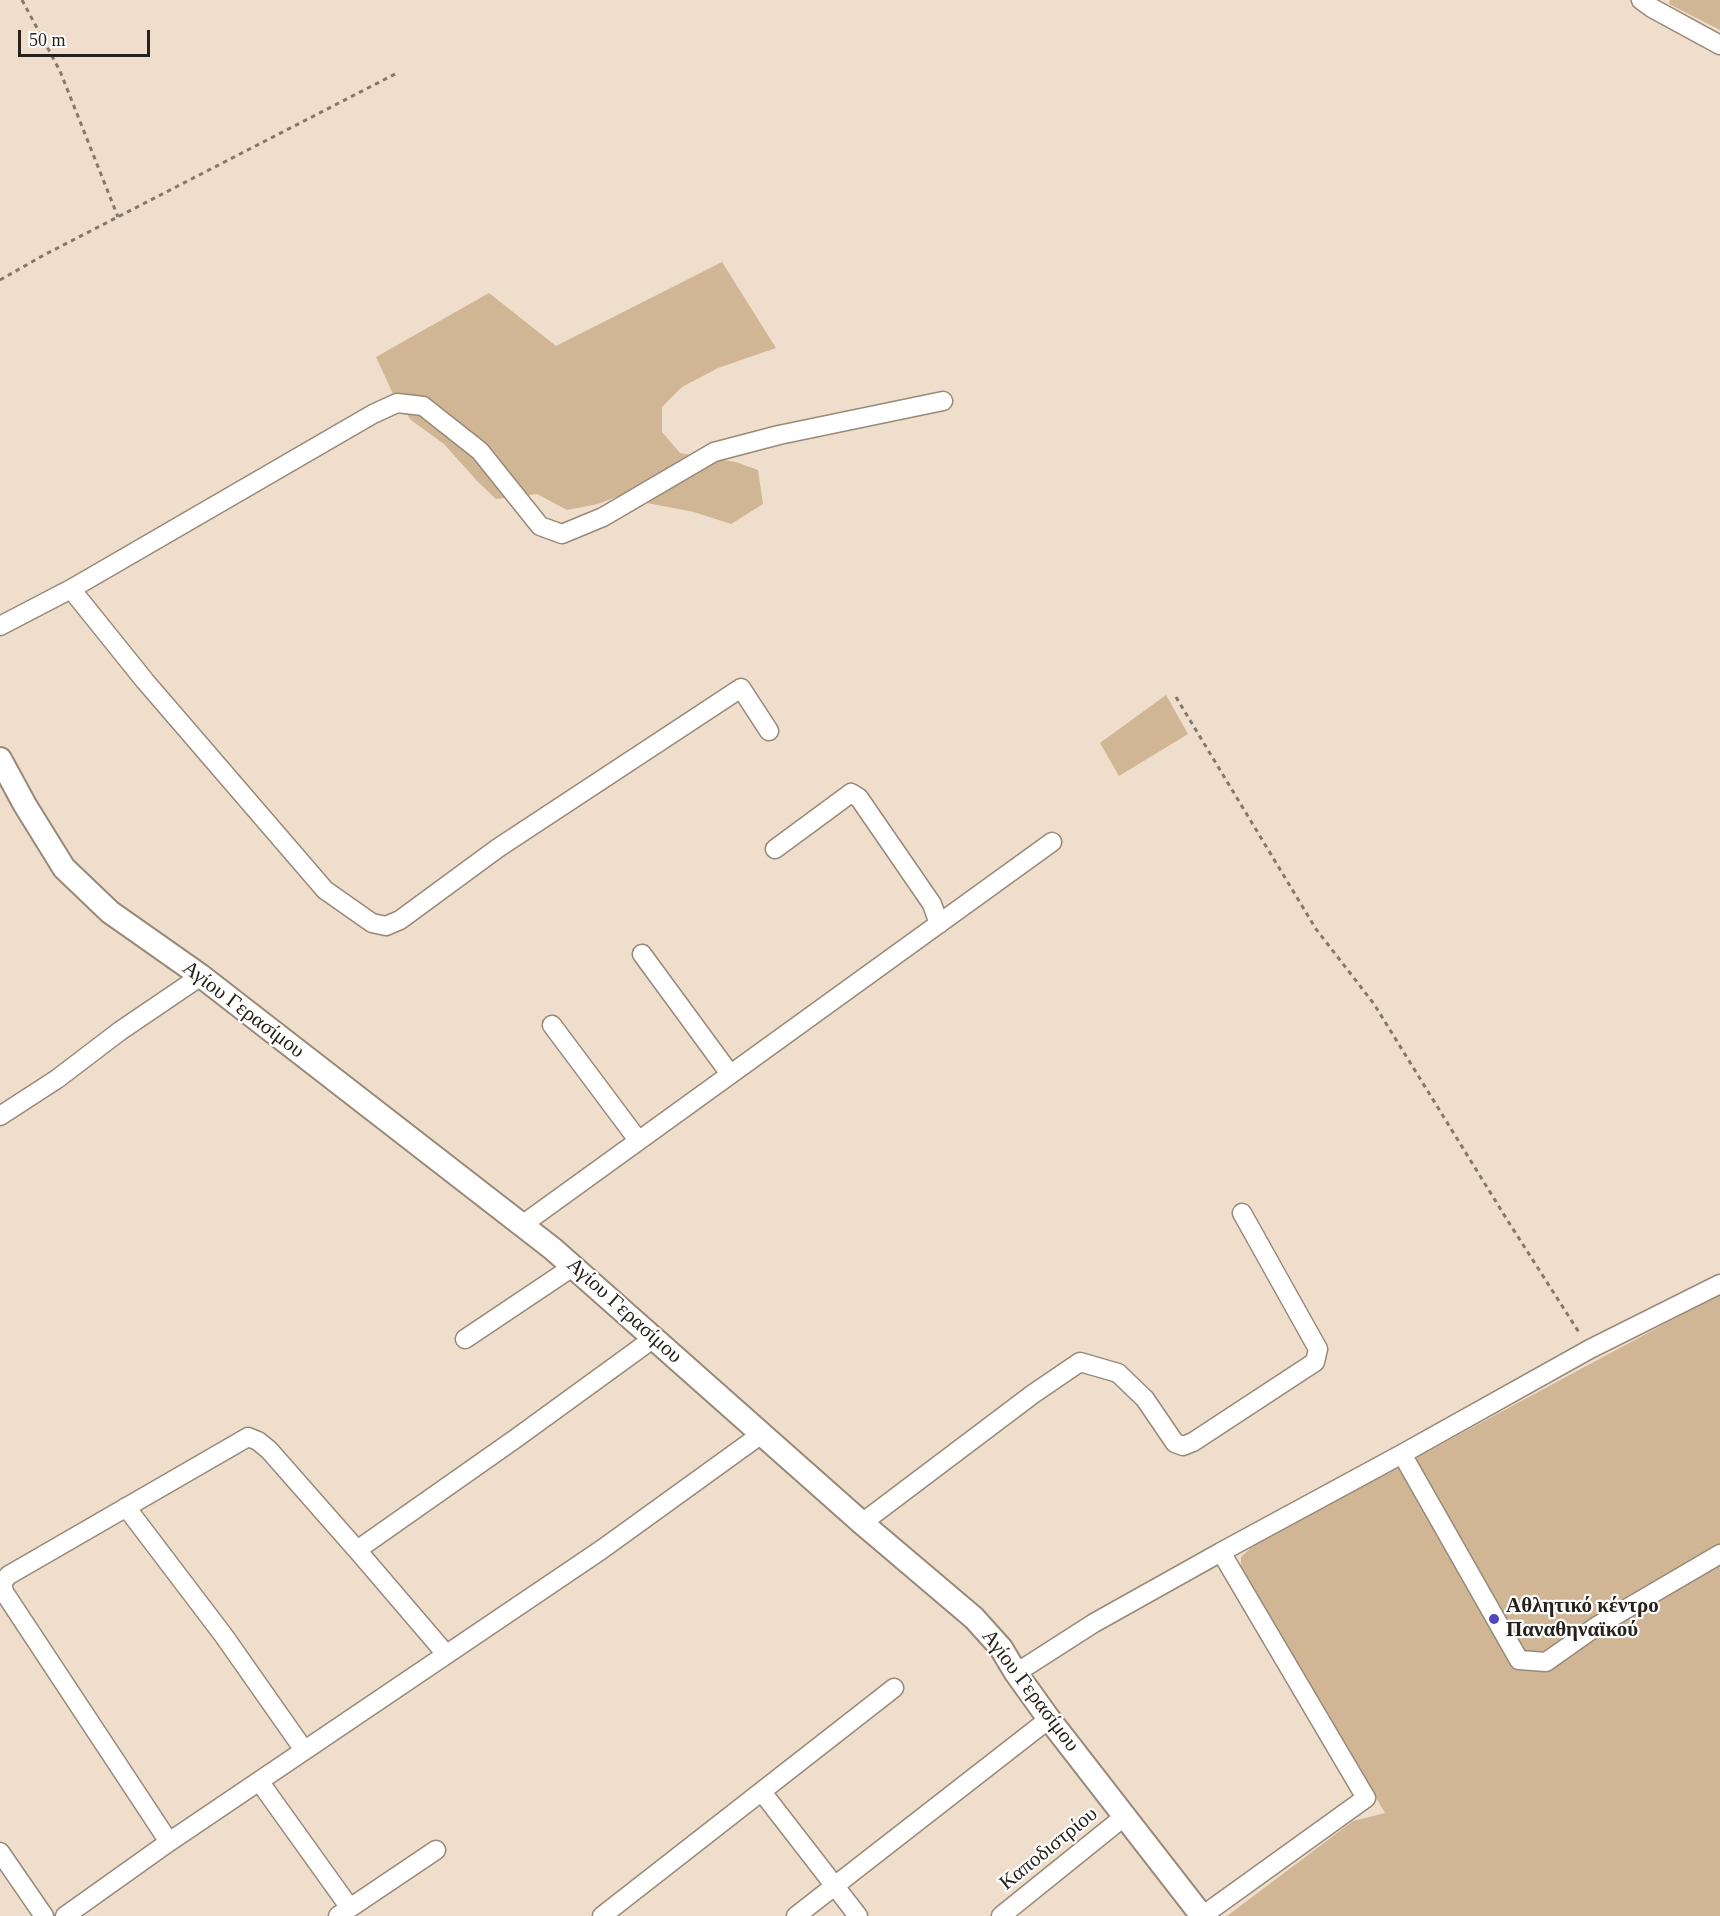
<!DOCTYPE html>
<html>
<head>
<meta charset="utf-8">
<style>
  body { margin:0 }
  #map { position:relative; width:1720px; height:1916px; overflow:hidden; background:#eedecb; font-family:"Times New Roman",serif }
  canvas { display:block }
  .scale { position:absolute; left:18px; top:30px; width:132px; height:27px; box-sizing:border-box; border:3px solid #26211a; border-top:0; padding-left:8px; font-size:18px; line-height:21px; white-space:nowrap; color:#26211a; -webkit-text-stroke:4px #fff; paint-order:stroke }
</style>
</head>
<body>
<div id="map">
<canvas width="1720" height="1916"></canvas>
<div class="scale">50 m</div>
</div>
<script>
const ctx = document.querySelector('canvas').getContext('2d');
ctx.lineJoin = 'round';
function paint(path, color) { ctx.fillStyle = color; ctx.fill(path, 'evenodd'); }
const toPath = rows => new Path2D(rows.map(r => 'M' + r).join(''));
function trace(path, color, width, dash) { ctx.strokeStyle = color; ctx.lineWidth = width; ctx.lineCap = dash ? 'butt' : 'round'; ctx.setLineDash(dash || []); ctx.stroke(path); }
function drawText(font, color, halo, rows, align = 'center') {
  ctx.font = font + ' "Times New Roman",serif'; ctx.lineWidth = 4.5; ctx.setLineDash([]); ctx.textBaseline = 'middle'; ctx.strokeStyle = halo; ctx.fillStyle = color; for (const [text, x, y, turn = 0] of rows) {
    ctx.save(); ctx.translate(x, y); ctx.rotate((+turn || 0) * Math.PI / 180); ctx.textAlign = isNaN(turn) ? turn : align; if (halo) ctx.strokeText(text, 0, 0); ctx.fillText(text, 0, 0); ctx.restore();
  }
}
const green = toPath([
  [1670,0,1720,0,1720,30,1669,4],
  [722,262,776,348,718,368,682,387,662,407,662,432,680,453,736,462,758,470,763,504,731,524,694,512,616,497,598,504,567,510,537,494,496,499,478,482,444,444,411,420,394,396,376,357,489,293,556,346],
  [1166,695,1188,734,1119,776,1100,743],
  [1720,1294,1720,1916,1227,1916,1353,1821,1385,1813,1319,1700,1241,1574,1241,1557,1254,1545]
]);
const path = toPath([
  [22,0,60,71,118,217],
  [0,280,44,255,399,72],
  [1176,697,1316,929,1374,1004,1506,1218,1580,1334]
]);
const minor = toPath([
  [1641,0,1652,8,1720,45],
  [71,589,373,414,397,403,423,406,480,451,540,526,562,534,603,517,714,452,779,435,943,401],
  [0,626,71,589,145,681,325,890,372,923,386,926,400,920,498,848,741,688,769,731],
  [775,849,851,793,859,798,932,904,939,924],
  [642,954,730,1074],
  [552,1025,638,1140],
  [0,1116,57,1079,120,1031,201,976],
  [522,1225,1052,842],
  [465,1339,574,1266],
  [1402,1454,1519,1660,1546,1662,1597,1626,1720,1554],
  [126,1507,224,1636,304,1750],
  [862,1523,1033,1394,1080,1362,1118,1373,1145,1399,1175,1443,1183,1446,1193,1442,1315,1362,1318,1349,1242,1213],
  [1221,1552,1402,1454,1590,1349,1720,1284],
  [446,1654,357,1550,515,1439,654,1338],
  [1016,1673,1094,1623,1221,1552,1366,1798,1202,1916],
  [259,1781,350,1908],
  [762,1792,858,1916],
  [169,1842,4,1592,2,1582,9,1575,248,1437,258,1441,269,1450,357,1550],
  [0,1852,44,1916],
  [65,1916,169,1842,601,1550,763,1433],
  [338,1916,436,1850],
  [602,1916,894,1688],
  [796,1916,1049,1719],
  [1001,1916,1125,1816]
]);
const tertiary = toPath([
  [0,759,25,805,64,868,110,912,201,976,553,1249,862,1523,974,1618,1001,1648,1016,1673,1049,1719,1202,1916]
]);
const markers = [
  [1494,1619,6,"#5246bd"]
];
const streetNames = [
  ["Αγίου Γερασίμου",243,1010,37],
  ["Αγίου Γερασίμου",624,1311,42],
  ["Αγίου Γερασίμου",1030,1691,53],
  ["Καποδιστρίου",1049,1849,-39]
];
const poiNames = [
  ["Αθλητικό κέντρο",1506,1607],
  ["Παναθηναϊκού",1506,1631]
];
paint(green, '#d1b695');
trace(minor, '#988978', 21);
trace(tertiary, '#988978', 26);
trace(path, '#83796c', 3, [4.5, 4.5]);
trace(minor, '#fff', 18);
trace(tertiary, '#fff', 22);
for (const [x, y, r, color] of markers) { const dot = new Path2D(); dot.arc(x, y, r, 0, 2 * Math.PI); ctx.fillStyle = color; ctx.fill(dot); trace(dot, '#fff', 2); }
drawText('21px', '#26211a', '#fff', streetNames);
drawText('bold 21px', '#26211a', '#fff', poiNames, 'left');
</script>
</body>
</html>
